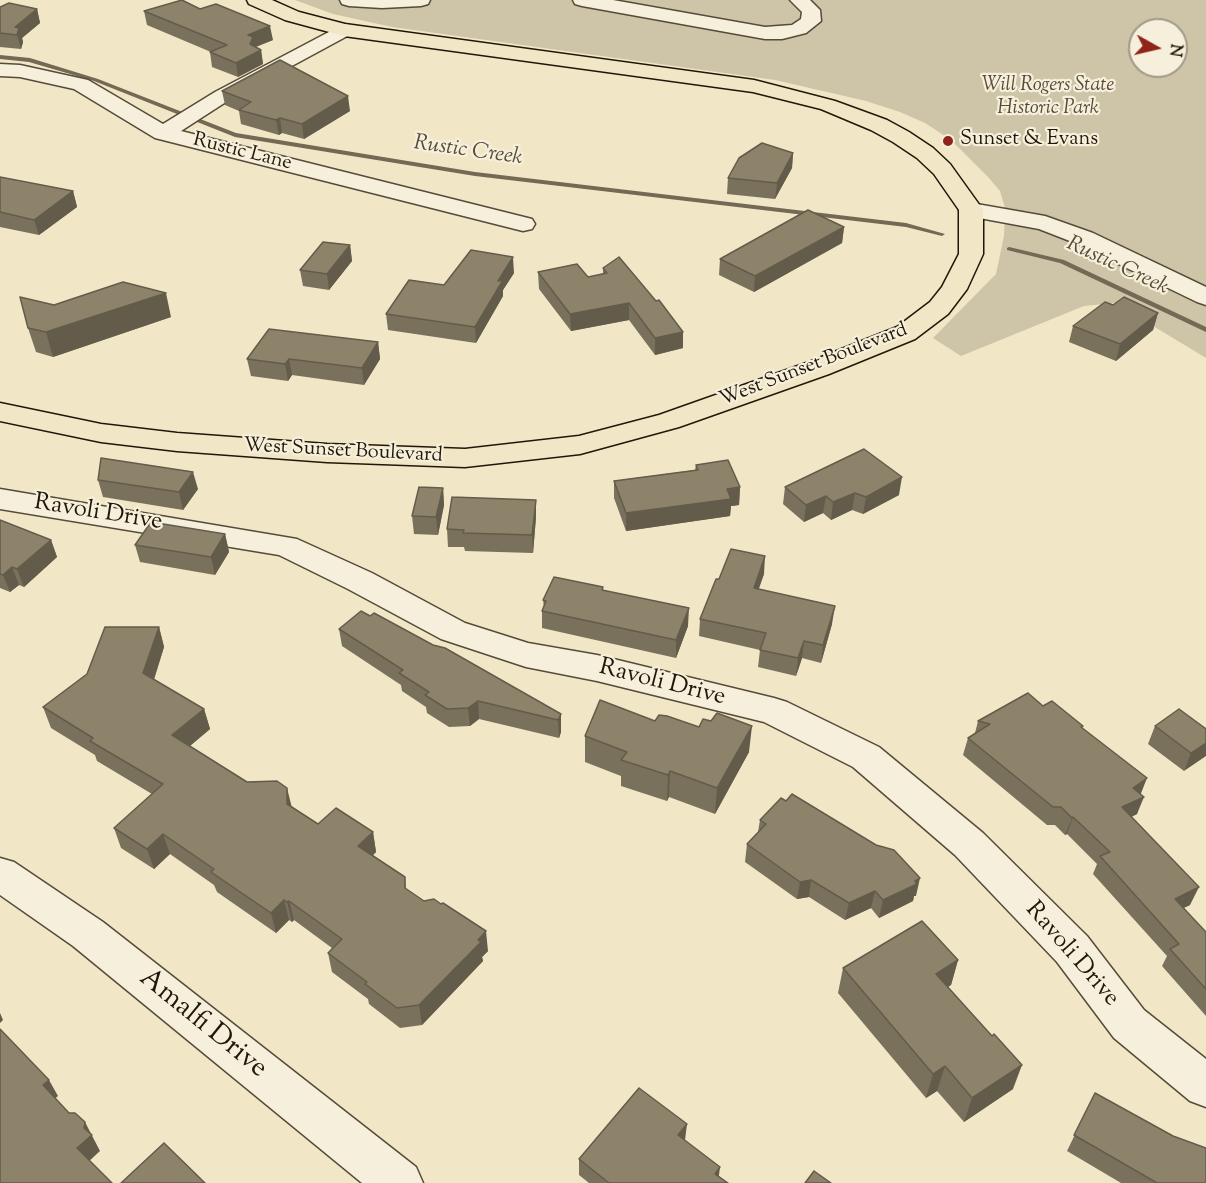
<!DOCTYPE html>
<html>
<head>
<meta charset="utf-8">
<style>
  body { margin:0 }
  #map { position:relative; width:1206px; height:1183px; overflow:hidden; background:#f1e7c7; font-family:"Sorts Mill Goudy",serif }
  canvas { display:block }
  .north { position:absolute; left:1128px; top:18px; width:60px; height:60px; box-sizing:border-box; background:#f6efdb; border:2px solid #a19987; border-radius:50%; rotate:98deg; font-size:16px; font-weight:700; line-height:24px; text-align:center; color:#211708 }
  .north::after { content:''; display:block; margin:auto; width:21px; height:27px; background:#8f2418; clip-path:polygon(50% 0,100% 100%,50% 72%,0 100%) }
</style>
</head>
<body>
<div id="map">
<canvas width="1206" height="1183"></canvas>
<div class="north">N</div>
</div>
<script>
const ctx = document.querySelector('canvas').getContext('2d');
ctx.lineJoin = 'round';
function paint(path, color) { ctx.fillStyle = color; ctx.fill(path, 'evenodd'); }
const toPath = rows => new Path2D(rows.map(r => 'M' + r).join(''));
function trace(path, color, width, dash) { ctx.strokeStyle = color; ctx.lineWidth = width; ctx.lineCap = dash ? 'butt' : 'round'; ctx.setLineDash(dash || []); ctx.stroke(path); }
function drawText(font, color, halo, rows, align = 'center') {
  ctx.font = font + ' "Sorts Mill Goudy",serif'; ctx.lineWidth = 4.5; ctx.setLineDash([]); ctx.textBaseline = 'middle'; ctx.strokeStyle = halo; ctx.fillStyle = color; for (const [text, x, y, turn = 0] of rows) {
    ctx.save(); ctx.translate(x, y); ctx.rotate((+turn || 0) * Math.PI / 180); ctx.textAlign = isNaN(turn) ? turn : align; if (halo) ctx.strokeText(text, 0, 0); ctx.fillText(text, 0, 0); ctx.restore();
  }
}
const green = toPath([
  [295,0,1206,0,1206,358,1115,303,1084,306,961,356,933,338,996,274,1004,236,1005,208,1000,191,988,177,951,140,925,123,900,112,866,101,775,80,392,27,333,14],
  [1140,30,1176,30,1176,66,1140,66]
]);
const stream = toPath([
  [0,55,30,58,98,79,236,133,475,172,906,223,945,234,942,236,906,227,475,176,235,137,94,81,29,62,0,59,0,55],
  [1009,247,1064,260,1206,327,1206,332,1060,263,1007,250,1007,248,1009,247]
]);
const minor = toPath([
  [340,0,430,0,428,4,421,6,382,8,349,6,342,4,340,0],
  [573,0,613,0,765,27,792,25,801,19,802,12,790,0,810,0,820,10,821,21,806,33,782,39,765,39,582,6,575,4,573,0],
  [344,24,351,26,354,30,351,34,229,100,181,131,532,219,535,224,532,229,523,231,155,138,74,89,20,77,0,76,0,64,20,65,88,80,163,124,215,92,344,24],
  [971,203,1045,216,1093,233,1206,287,1206,305,1197,302,1075,243,1039,229,963,215,959,210,963,205,971,203],
  [0,489,297,539,372,573,465,623,528,643,597,655,774,698,787,702,879,747,983,833,1087,936,1144,1010,1206,1059,1206,1107,1190,1101,1114,1038,1057,962,955,855,853,767,764,722,597,681,526,667,441,639,348,589,279,555,0,509,0,489],
  [0,858,14,862,103,922,416,1167,423,1183,362,1183,73,946,0,895,0,858]
]);
const major = toPath([
  [247,0,272,0,299,12,345,24,754,80,835,101,887,120,909,132,933,148,950,164,983,210,983,254,967,289,948,314,915,339,829,374,679,427,580,454,465,467,327,462,177,451,101,442,0,421,0,403,101,424,177,433,327,444,465,449,579,436,659,415,809,362,897,327,930,302,942,287,959,254,959,210,934,174,917,158,893,142,871,130,821,109,753,92,344,36,285,20,249,4,247,0]
]);
const wall = toPath([
  [0,7,37,9,40,23,22,38,23,42,21,49,0,47],
  [200,9,273,40,256,47,261,50,263,64,238,77,212,67,210,52,211,52,147,25,144,11],
  [222,91,350,111,304,139,282,133,279,135,241,124,239,111,225,105],
  [793,153,792,168,775,199,727,194,728,178],
  [0,177,73,191,77,207,39,235,0,227],
  [844,227,842,243,754,292,719,275,720,259],
  [350,245,352,261,329,290,303,286,300,270],
  [603,268,656,301,683,332,683,348,655,355,629,320,571,331,539,289,538,272,588,277,603,274],
  [514,273,503,290,503,296,476,343,388,330,386,314,444,285],
  [54,305,171,317,53,357,36,352,28,328],
  [1113,305,1158,313,1153,330,1116,361,1069,342,1073,326],
  [378,342,380,359,364,385,292,375,288,381,251,376,247,359],
  [696,465,740,487,739,505,731,506,730,516,626,531,614,498,614,481,695,470],
  [98,480,198,489,183,510,103,497],
  [785,487,899,495,863,514,852,510,831,520,823,513,804,522,783,504],
  [443,488,444,505,438,535,414,534,412,516],
  [536,500,536,517,533,553,465,551,464,547,448,547,447,529],
  [0,520,51,540,57,557,24,587,19,585,10,592,0,588],
  [225,534,229,552,215,575,140,562,135,545],
  [764,574,758,589,832,624,821,663,802,658,796,676,758,667,760,650,699,636,700,619,719,579],
  [603,590,688,626,676,658,542,628,542,611,544,607,543,600],
  [370,616,561,714,561,732,559,738,479,719,470,726,449,727,427,713,426,707,402,691,401,685,342,646,339,629],
  [159,627,164,647,154,680,204,709,210,729,190,746,247,782,291,806,318,824,373,832,376,852,372,856,405,877,406,889,488,951,482,957,483,961,422,1025,400,1028,369,1004,368,999,332,972,328,953,332,948,294,920,292,922,289,920,276,933,217,892,214,885,170,854,154,869,121,848,114,828,152,794,97,761,95,755,51,728,43,707,87,674],
  [1043,706,1083,726,1082,728,1141,794,1137,814,1131,817,1190,905,1183,908,1206,932,1206,1016,1162,966,1167,956,1093,874,1097,864,1067,834,1065,835,1055,825,1047,825,963,755,968,738,975,733,978,721],
  [655,721,749,752,715,814,669,797,667,801,621,786,621,776,585,762,585,736],
  [1155,726,1206,729,1184,771,1148,744],
  [760,820,916,896,914,896,913,901,879,918,871,908,845,920,809,897,797,899,745,862,747,844,758,832],
  [958,960,951,985,948,987,1013,1089,964,1122,937,1091,926,1098,838,993,843,968],
  [1095,1093,1173,1136,1206,1183,1121,1183,1067,1151],
  [685,1140,719,1176,728,1183,589,1183,579,1175,579,1159]
]);
const shadedWall = toPath([
  [37,9,40,23,22,38,23,42,21,49,15,27],
  [270,26,273,40,255,47,261,50,263,64,238,77,236,63,248,35],
  [348,96,350,111,304,139,302,124],
  [280,118,282,133,279,135,276,120],
  [793,153,792,168,775,199,777,183],
  [73,191,77,207,39,235,34,220],
  [844,227,842,243,754,292,755,276],
  [350,245,352,261,329,290,327,274],
  [513,257,514,273,503,290,503,296,476,343,475,327,498,281],
  [166,293,171,317,53,357,46,332],
  [629,303,629,320,571,331,570,314],
  [1158,313,1153,330,1116,361,1120,344],
  [683,332,683,348,655,355,655,338],
  [378,342,380,359,364,385,362,368],
  [289,359,292,375,288,381,285,364],
  [193,472,198,489,183,510,179,492],
  [902,477,899,495,863,514,866,497],
  [740,487,739,505,731,506,730,516,626,531,626,513,727,489],
  [443,488,444,505,438,535,436,517],
  [855,493,852,510,831,520,833,502],
  [826,496,823,513,804,522,806,505],
  [536,500,536,517,533,553,532,535],
  [225,534,229,552,215,575,211,557],
  [51,540,57,557,24,587,17,569],
  [765,556,764,574,753,606,754,588],
  [12,567,19,585,10,592,3,575],
  [835,606,832,624,821,663,823,645],
  [689,608,688,626,676,658,676,640],
  [159,627,164,647,149,694,143,673],
  [804,641,802,658,796,676,798,658],
  [478,701,479,719,470,726,468,708],
  [204,709,210,729,178,756,172,735],
  [561,714,561,732,559,738,558,720],
  [752,726,749,752,715,814,717,788],
  [1206,743,1206,756,1184,771,1191,753],
  [670,771,669,797,667,801,668,775],
  [1147,778,1140,796,1144,797,1137,814,1115,825,1122,807,1133,788],
  [287,788,292,808,287,804],
  [1073,817,1067,834,1065,835,1072,818],
  [373,832,376,852,362,866,358,846],
  [163,834,170,854,154,869,147,849],
  [920,878,916,896,914,896,913,901,879,918,883,900],
  [811,880,809,897,797,899,800,882],
  [1199,887,1190,905,1167,916,1175,899],
  [875,891,871,908,845,920,849,903],
  [284,900,289,920,276,933,271,913],
  [289,901,294,920,292,922,287,902],
  [486,931,488,951,482,957,483,961,422,1025,419,1005],
  [958,960,951,985,929,999,936,974],
  [0,1013,3,1020,0,1023],
  [1022,1065,1013,1089,964,1122,972,1098],
  [945,1066,937,1091,926,1098,933,1074],
  [49,1080,58,1096,52,1101,43,1085],
  [85,1122,100,1151,86,1164,77,1148],
  [687,1124,685,1140,676,1151,678,1135],
  [720,1167,718,1183,715,1174]
]);
const building = toPath([
  [182,0,200,9,216,4,270,26,248,35,253,37,250,44,261,50,236,63,210,52,227,45,144,11,182,0],
  [9,3,37,9,15,27,19,28,17,35,0,33,0,7,9,3],
  [280,60,348,96,302,124,280,118,276,120,239,110,251,102,222,91,280,60],
  [762,143,793,153,777,183,728,178,739,158,762,143],
  [0,177,73,191,34,220,0,212,0,177],
  [808,210,844,227,755,276,720,259,808,210],
  [323,242,350,245,327,274,300,270,323,242],
  [471,250,513,257,498,281,503,280,475,327,386,314,409,280,444,285,471,250],
  [619,257,656,301,659,300,683,332,655,338,629,303,570,314,538,272,577,264,588,277,607,273,603,268,619,257],
  [123,282,166,293,46,332,28,328,20,297,54,305,123,282],
  [1124,297,1158,313,1120,344,1073,326,1105,302,1113,305,1124,297],
  [269,329,378,342,362,368,289,359,285,364,247,359,269,329],
  [864,449,902,477,866,497,855,493,833,502,826,496,806,505,785,487,864,449],
  [101,458,193,472,179,492,98,480,101,458],
  [728,460,740,487,727,489,731,499,626,513,614,481,698,470,696,465,728,460],
  [419,487,443,488,436,517,412,516,419,487],
  [452,497,536,500,532,535,463,533,464,530,447,529,452,497],
  [0,520,51,540,17,569,12,567,3,575,0,574,0,520],
  [151,522,225,534,211,557,135,545,151,522],
  [731,549,765,556,754,588,835,606,823,645,804,641,798,658,760,650,766,633,700,619,716,579,719,579,731,549],
  [554,577,603,587,602,590,689,608,676,640,542,611,546,601,543,600,554,577],
  [361,611,370,616,374,613,433,645,445,648,561,714,558,720,478,701,468,708,447,709,425,695,429,692,399,673,403,670,339,629,361,611],
  [105,627,159,627,143,673,204,709,172,735,247,782,277,781,287,788,287,804,318,824,336,808,373,832,358,846,405,877,405,888,424,901,434,899,441,904,443,903,486,931,478,940,481,942,419,1005,397,1008,365,984,367,982,328,953,342,939,289,901,287,902,284,900,271,913,211,872,214,869,163,834,147,849,114,828,163,784,90,741,93,738,43,707,87,674,105,627],
  [1028,693,1043,706,1052,701,1083,726,1081,727,1147,778,1133,788,1144,797,1122,807,1199,887,1175,899,1206,932,1206,989,1170,949,1179,944,1100,856,1110,852,1073,817,1072,818,1061,807,1053,807,968,738,990,724,978,721,1028,693],
  [600,700,655,721,659,715,667,716,699,727,703,719,711,721,717,713,752,726,717,788,670,771,668,775,621,760,627,752,585,736,600,700],
  [1179,709,1206,729,1206,743,1191,753,1155,726,1179,709],
  [792,794,876,845,894,850,920,878,915,881,917,884,883,900,875,891,849,903,811,880,800,882,747,844,766,824,760,820,781,798,786,801,792,794],
  [922,921,958,960,936,974,992,1036,994,1034,1022,1065,972,1098,945,1066,933,1074,843,968,922,921],
  [0,1029,49,1080,43,1085,69,1113,75,1113,85,1122,84,1128,92,1135,77,1148,112,1183,0,1183,0,1029],
  [639,1088,687,1124,678,1135,720,1167,715,1174,728,1183,609,1183,579,1159,639,1088],
  [1095,1093,1173,1136,1206,1148,1206,1183,1157,1183,1074,1135,1095,1093],
  [164,1143,205,1183,121,1183,164,1143],
  [814,1171,831,1183,805,1183,814,1171]
]);
const markers = [
  [948,141,6,"#8f2418"]
];
const farParknames = [
  ["Will Rogers State",1048,87],
  ["Historic Park",1048,110]
];
const farPoinames = [
  ["Sunset & Evans",960,141]
];
const farStreetnames = [
  ["Rustic Lane",242,153,14],
  ["West Sunset Boulevard",814,366,-21],
  ["West Sunset Boulevard",343,452,3]
];
const farWaternames = [
  ["Rustic Creek",468,152,8],
  ["Rustic Creek",1117,267,25]
];
const streetNames = [
  ["Ravoli Drive",98,514,9],
  ["Ravoli Drive",662,684,14],
  ["Ravoli Drive",1071,955,49]
];
const nearStreetnames = [
  ["Amalfi Drive",202,1025,39]
];
paint(green, '#cec4a7');
paint(stream, '#736954');
trace(minor, '#554b38', 3);
trace(major, '#211708', 3);
paint(minor, '#f6efdb');
paint(major, '#f1e7c7');
paint(wall, '#79715c');
paint(shadedWall, '#635c4b');
paint(building, '#8d836b');
trace(building, '#635c4b', 1.5);
for (const [x, y, r, color] of markers) { const dot = new Path2D(); dot.arc(x, y, r, 0, 2 * Math.PI); ctx.fillStyle = color; ctx.fill(dot); trace(dot, '#f6efdb', 2); }
drawText('italic 20px', '#554b38', '#f6efdb', farParknames);
drawText('20px', '#211708', '#f6efdb', farPoinames, 'left');
drawText('20px', '#211708', '#f6efdb', farStreetnames);
drawText('italic 22px', '#584e3a', '#f6efdb', farWaternames);
drawText('24px', '#211708', '#f6efdb', streetNames);
drawText('28px', '#211708', '#f6efdb', nearStreetnames);
</script>
</body>
</html>
